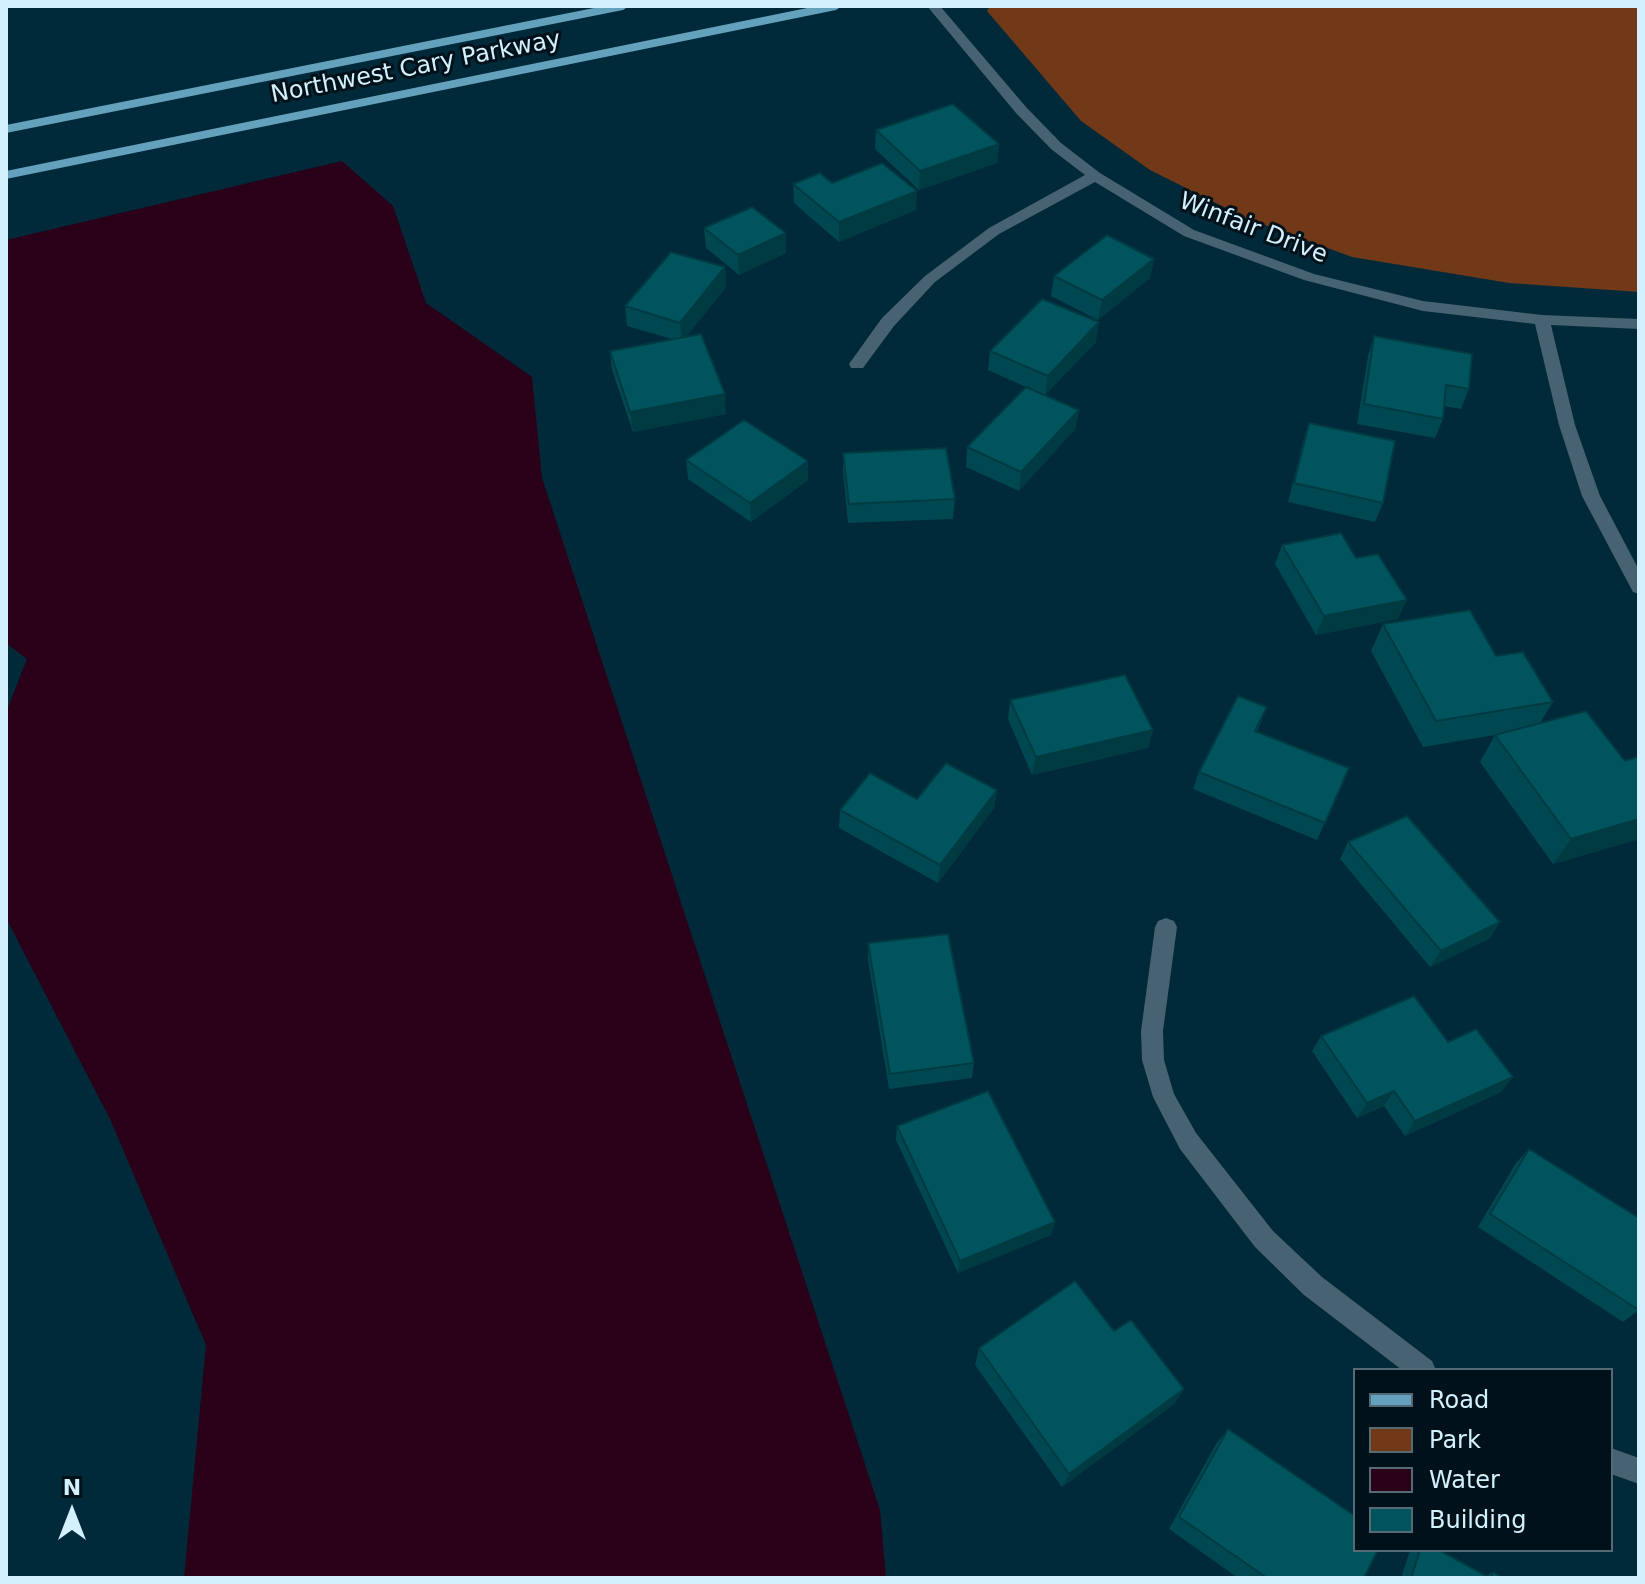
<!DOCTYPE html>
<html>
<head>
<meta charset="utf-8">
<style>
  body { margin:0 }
  #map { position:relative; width:1645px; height:1584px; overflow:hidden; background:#002939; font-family:"DejaVu Sans",sans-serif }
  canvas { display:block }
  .frame { position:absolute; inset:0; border:8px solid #d3f0fe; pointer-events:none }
  .legend { position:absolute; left:1353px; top:1368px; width:260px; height:184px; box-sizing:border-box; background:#00111a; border:2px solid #546a75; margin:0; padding:10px 14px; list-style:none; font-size:24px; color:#d3f0fe }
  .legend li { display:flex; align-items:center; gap:16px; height:40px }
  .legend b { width:40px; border:2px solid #546a75 }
  .north { position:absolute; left:32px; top:1472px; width:80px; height:80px; -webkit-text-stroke:6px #00111a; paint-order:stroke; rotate:0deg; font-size:22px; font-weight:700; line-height:32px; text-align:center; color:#d3f0fe }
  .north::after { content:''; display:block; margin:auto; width:28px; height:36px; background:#d3f0fe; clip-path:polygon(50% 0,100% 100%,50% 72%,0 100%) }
</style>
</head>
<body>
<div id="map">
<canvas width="1645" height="1584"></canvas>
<div class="frame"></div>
<ul class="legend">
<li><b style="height:10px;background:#64a1bd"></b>Road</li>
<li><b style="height:22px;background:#713917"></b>Park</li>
<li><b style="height:22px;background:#2a0019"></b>Water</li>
<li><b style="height:22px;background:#00545e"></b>Building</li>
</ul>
<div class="north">N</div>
</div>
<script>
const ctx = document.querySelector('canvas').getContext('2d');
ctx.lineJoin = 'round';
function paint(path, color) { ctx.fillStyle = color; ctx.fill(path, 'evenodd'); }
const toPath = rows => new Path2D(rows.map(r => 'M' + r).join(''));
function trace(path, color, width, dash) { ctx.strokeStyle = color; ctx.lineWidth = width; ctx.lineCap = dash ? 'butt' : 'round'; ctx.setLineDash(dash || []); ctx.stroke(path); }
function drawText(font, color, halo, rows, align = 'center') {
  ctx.font = font + ' "DejaVu Sans",sans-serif'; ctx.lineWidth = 6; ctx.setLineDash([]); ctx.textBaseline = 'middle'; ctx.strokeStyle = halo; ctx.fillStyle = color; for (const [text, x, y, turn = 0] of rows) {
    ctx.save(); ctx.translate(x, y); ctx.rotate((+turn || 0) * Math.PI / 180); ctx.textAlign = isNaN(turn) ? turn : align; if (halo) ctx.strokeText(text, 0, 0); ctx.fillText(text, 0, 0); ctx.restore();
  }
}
const green = toPath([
  [990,6,1639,6,1639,292,1509,283,1352,257,1246,218,1150,170,1081,121,987,11]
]);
const water = toPath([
  [342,161,393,206,426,303,532,377,542,478,880,1510,886,1578,184,1578,206,1345,110,1119,6,918,6,713,27,659,6,643,6,240]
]);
const minor = toPath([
  [927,6,940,6,1026,107,1061,143,1100,173,1194,230,1314,274,1423,301,1542,315,1639,319,1639,329,1551,325,1575,425,1600,496,1639,570,1639,594,1633,592,1582,496,1559,425,1535,324,1423,311,1304,280,1184,236,1095,182,999,234,935,282,894,326,863,368,851,368,849,364,882,318,925,276,989,228,1085,175,1051,149,1016,113,927,6],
  [1166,918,1174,921,1177,927,1163,1031,1164,1060,1174,1094,1196,1133,1273,1231,1322,1277,1432,1361,1436,1370,1402,1370,1304,1295,1255,1247,1180,1149,1153,1097,1142,1060,1141,1031,1155,927,1158,921,1166,918],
  [1611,1448,1639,1458,1639,1484,1611,1474,1611,1448]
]);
const primary = toPath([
  [604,6,629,6,623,10,6,133,6,125,604,6],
  [817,6,842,6,836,10,6,179,6,171,817,6]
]);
const wall = toPath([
  [876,130,999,144,997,163,919,190,875,149],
  [832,183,916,210,839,242,794,203,793,184],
  [704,228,786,253,739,275,706,248],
  [1154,259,1150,278,1098,320,1051,296,1054,276],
  [725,267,726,287,686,337,726,414,633,432,612,370,610,351,672,339,627,326,625,306],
  [1374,336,1469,389,1461,409,1444,406,1443,419,1435,438,1357,424,1368,356],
  [1096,342,1045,395,1079,410,1075,429,1019,491,966,467,967,447,1026,387,988,370,990,351],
  [1309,423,1383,503,1375,522,1288,502,1303,442],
  [843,453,955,499,953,519,848,523,843,472],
  [686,460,808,461,808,480,751,522,688,479],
  [1282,545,1356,558,1398,619,1316,635,1275,564],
  [1383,624,1496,656,1553,702,1540,723,1625,761,1639,756,1639,839,1553,864,1480,762,1495,735,1423,747,1371,651],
  [1010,700,1153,730,1148,748,1032,775,1008,719],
  [1267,707,1257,732,1349,768,1317,840,1193,789,1199,772],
  [997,790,994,808,938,883,839,828,840,810,917,799],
  [1348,842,1500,922,1489,939,1430,967,1340,859],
  [868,943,974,1063,972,1078,889,1089,868,960],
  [1321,1036,1448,1042,1501,1092,1405,1136,1384,1106,1357,1118,1312,1051],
  [897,1126,1055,1222,1051,1235,958,1273,896,1140],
  [1529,1149,1639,1310,1623,1322,1478,1227,1516,1163],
  [1114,1331,1184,1389,1174,1404,1062,1487,975,1365,979,1348],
  [1228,1429,1364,1578,1238,1578,1169,1529,1216,1444],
  [1410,1550,1439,1550,1486,1576,1493,1572,1503,1578,1401,1578]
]);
const shadedWall = toPath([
  [999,144,997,163,919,190,920,171],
  [917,191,916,210,839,242,839,222],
  [786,233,786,253,739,275,738,255],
  [1154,259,1150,278,1098,320,1102,300],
  [725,267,726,287,682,342,680,323],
  [1099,322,1096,342,1045,395,1048,376],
  [725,394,726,414,633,432,630,412],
  [1079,410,1075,429,1019,491,1021,472],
  [808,461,808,480,751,522,750,503],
  [1407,600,1398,619,1316,635,1324,616],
  [1153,730,1148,748,1032,775,1036,757],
  [997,790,994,808,938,883,940,865],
  [1639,819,1639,839,1553,864,1571,839],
  [1500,922,1489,939,1430,967,1441,951],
  [1513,1077,1501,1092,1405,1136,1415,1121],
  [1394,1091,1384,1106,1357,1118,1367,1103],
  [1055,1222,1051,1235,958,1273,960,1261],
  [1184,1389,1174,1404,1062,1487,1069,1474]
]);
const building = toPath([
  [953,104,999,144,920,171,876,130,953,104],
  [882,163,917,191,839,222,793,184,820,173,832,183,882,163],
  [752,207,786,233,738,255,704,228,752,207],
  [1107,235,1154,259,1102,300,1054,276,1107,235],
  [671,252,725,267,680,323,625,306,671,252],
  [1042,299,1099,322,1048,376,990,351,1042,299],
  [701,334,725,394,630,412,610,351,701,334],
  [1374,336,1472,354,1469,389,1446,385,1443,419,1364,404,1374,336],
  [1026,387,1079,410,1021,472,967,447,1026,387],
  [744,420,808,461,750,503,686,460,744,420],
  [1309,423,1395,441,1383,503,1294,483,1309,423],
  [946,448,955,499,849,504,843,453,946,448],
  [1341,533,1356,558,1378,554,1407,600,1324,616,1282,545,1341,533],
  [1470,610,1496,656,1523,652,1553,702,1436,721,1383,624,1470,610],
  [1125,675,1153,730,1036,757,1010,700,1125,675],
  [1238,696,1267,707,1255,731,1349,768,1325,823,1199,772,1238,696],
  [1586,711,1625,761,1639,756,1639,819,1571,839,1495,735,1586,711],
  [946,763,997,790,940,865,840,810,870,773,917,799,946,763],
  [1407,816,1500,922,1441,951,1348,842,1407,816],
  [948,934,974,1063,890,1074,868,943,948,934],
  [1414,996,1448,1042,1476,1029,1513,1077,1415,1121,1394,1091,1367,1103,1321,1036,1414,996],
  [988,1091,1055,1222,960,1261,897,1126,988,1091],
  [1529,1149,1639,1218,1639,1310,1490,1214,1529,1149],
  [1075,1281,1114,1331,1131,1320,1184,1389,1069,1474,979,1348,1075,1281],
  [1228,1429,1355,1516,1355,1550,1378,1550,1364,1578,1267,1578,1179,1517,1228,1429],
  [1420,1550,1439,1550,1490,1578,1411,1578,1420,1550],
  [1493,1572,1503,1578,1491,1578,1493,1572]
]);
const farStreetnames = [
  ["Northwest Cary Parkway",416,68,-11],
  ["Winfair Drive",1253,229,21]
];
paint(green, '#713917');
paint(water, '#2a0019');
paint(minor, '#476371');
paint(primary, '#64a1bd');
paint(wall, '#004851');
paint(shadedWall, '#003b42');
paint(building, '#00545e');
trace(building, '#003b42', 2);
drawText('24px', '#d3f0fe', '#00111a', farStreetnames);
</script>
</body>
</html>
